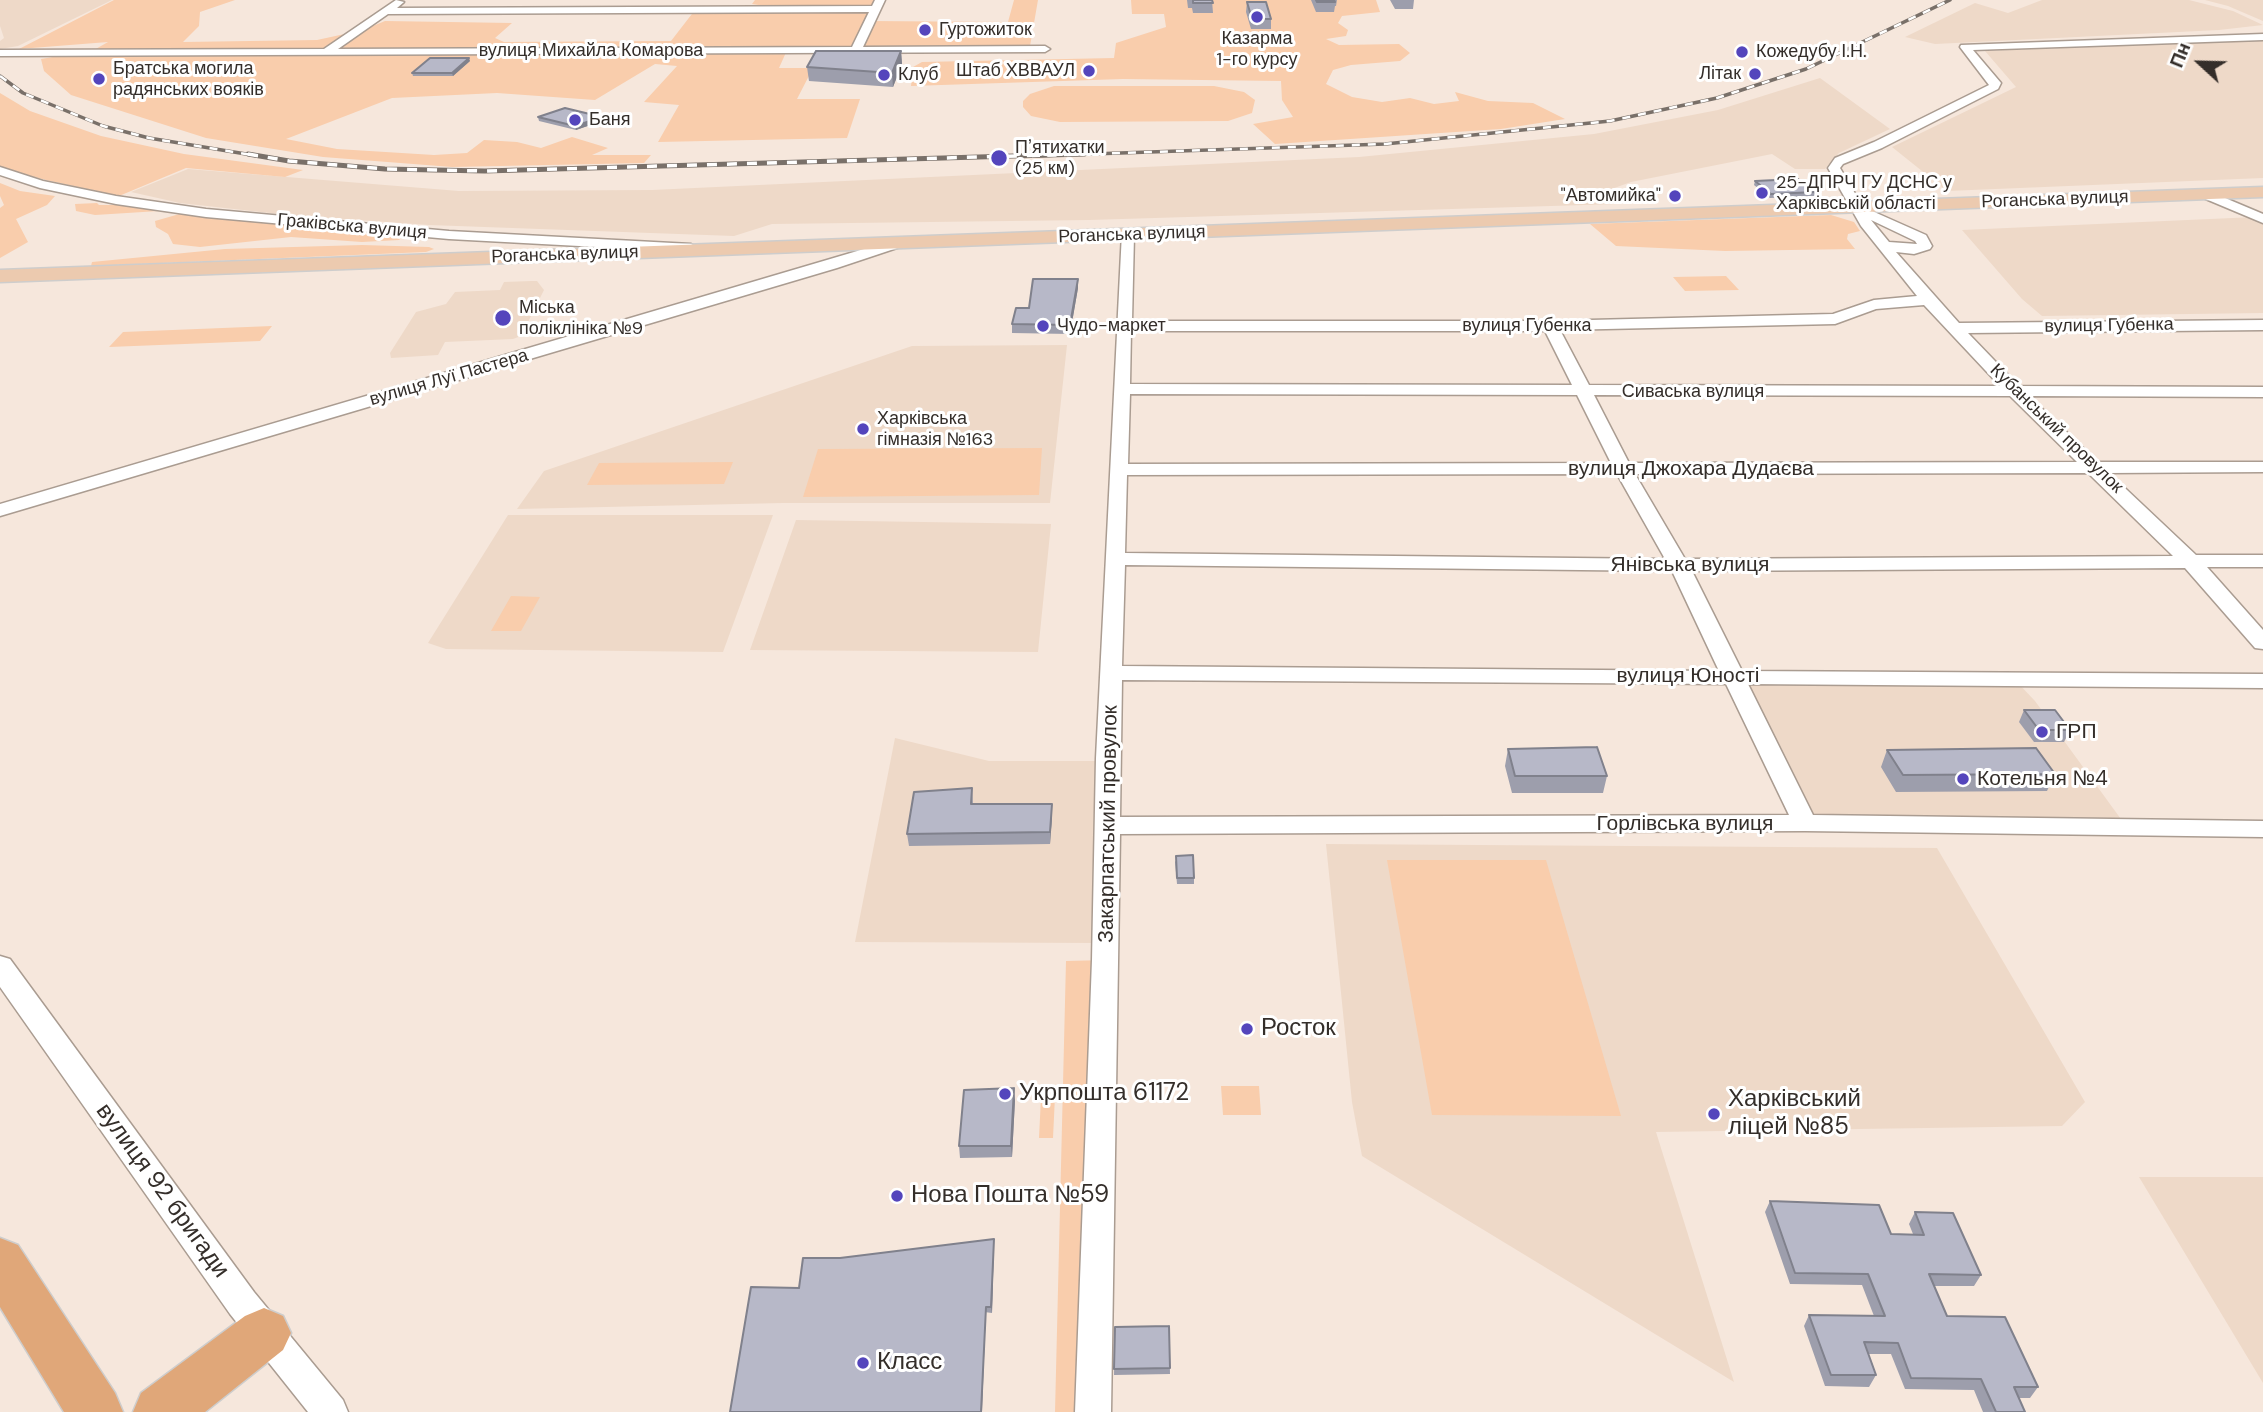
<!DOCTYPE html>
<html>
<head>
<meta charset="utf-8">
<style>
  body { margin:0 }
  #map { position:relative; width:2263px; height:1412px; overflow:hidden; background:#f6e7dc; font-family:"DM Sans",sans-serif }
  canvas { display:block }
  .north { position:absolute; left:2165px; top:28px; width:70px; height:70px; -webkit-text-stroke:5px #fff; paint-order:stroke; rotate:292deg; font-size:19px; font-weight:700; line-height:28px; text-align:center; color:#342e2a }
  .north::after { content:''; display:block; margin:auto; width:24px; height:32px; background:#342e2a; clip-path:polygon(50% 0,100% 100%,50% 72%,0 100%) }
</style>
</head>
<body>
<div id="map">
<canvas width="2263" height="1412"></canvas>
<div class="north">Пн</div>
</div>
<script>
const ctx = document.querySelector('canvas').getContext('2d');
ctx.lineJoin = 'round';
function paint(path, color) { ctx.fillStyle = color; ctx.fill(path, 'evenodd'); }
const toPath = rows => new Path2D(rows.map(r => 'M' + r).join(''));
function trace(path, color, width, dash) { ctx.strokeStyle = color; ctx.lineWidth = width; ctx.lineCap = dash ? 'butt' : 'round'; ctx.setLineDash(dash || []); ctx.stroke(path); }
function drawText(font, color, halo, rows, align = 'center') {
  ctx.font = font + ' "DM Sans",sans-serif'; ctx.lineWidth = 6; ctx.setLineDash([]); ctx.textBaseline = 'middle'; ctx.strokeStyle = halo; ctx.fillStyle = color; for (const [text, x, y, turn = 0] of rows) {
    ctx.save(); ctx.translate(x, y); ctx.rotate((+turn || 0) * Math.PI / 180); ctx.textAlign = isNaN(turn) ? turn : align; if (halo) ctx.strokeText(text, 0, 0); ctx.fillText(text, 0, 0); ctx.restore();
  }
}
const built = toPath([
  [0,0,112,0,18,46,0,49,0,41,4,38,0,26],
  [2042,0,2189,0,2233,11,2263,25,2219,30,1935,44,1905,37,1975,3,2008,13],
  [2205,0,2263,0,2263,21,2228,6],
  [2263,40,2263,178,1947,191,1892,147,2016,87,1985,51],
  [1820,78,1890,129,1839,153,1825,169,1795,169,1772,154,1631,182,1606,191,1617,204,1089,220,772,224,734,236,429,225,288,215,180,203,131,192,188,169,459,191,652,190,1359,157,1594,134,1718,110],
  [2255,217,2263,220,2263,313,2042,316,2022,299,1962,230],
  [532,281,537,281,544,290,521,336,513,339,445,342,438,355,391,358,390,353,416,312,446,304,455,292,500,290,504,282],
  [1067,345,1050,503,783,503,517,509,544,471,912,346],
  [508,515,773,515,723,652,446,649,428,643],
  [796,520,1051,524,1038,652,750,650],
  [1733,676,2016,681,2035,701,2126,826,1805,823],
  [895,738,989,761,1101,761,1097,943,855,942],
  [1326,844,1937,848,2085,1102,2062,1126,1656,1132,1734,1382,1362,1156,1352,1102],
  [2139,1177,2263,1177,2263,1383]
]);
const green = toPath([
  [114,0,235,0,200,12,199,26,183,42,317,40,363,30,385,21,512,23,495,38,504,42,671,41,695,10,872,10,868,21,1008,22,1014,0,1038,0,1030,46,788,48,779,68,813,68,797,99,860,99,847,138,658,142,679,105,644,102,677,66,655,64,595,100,497,93,392,98,286,139,337,149,434,155,467,153,484,140,517,142,541,148,572,137,608,148,592,155,651,155,644,163,452,167,323,157,206,138,71,95,44,71,41,59,94,50,108,42,19,49],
  [755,0,877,0,874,8,778,8,752,4],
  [1131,0,1376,0,1380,12,1342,16,1338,23,1348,30,1346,36,1326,39,1339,45,1399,44,1410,53,1400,61,1351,65,1333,70,1326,84,1352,97,1382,102,1410,98,1434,104,1459,101,1455,92,1488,101,1533,103,1565,119,1501,129,1275,144,1253,124,1293,117,1282,100,1281,81,1123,79,911,86,913,67,922,62,1114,58,1116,43,1166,27,1164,14,1132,14],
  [1054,86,1214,86,1244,92,1255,100,1252,113,1228,121,1060,122,1031,116,1023,107,1023,101,1030,94],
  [0,93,30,111,101,136,184,154,303,170,285,177,186,168,119,196,46,180,0,168],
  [0,183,20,191,55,196,47,205,16,219,28,242,0,258,0,208,4,205,0,196],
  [97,203,99,205,120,205,159,211,95,215,76,211,75,204],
  [183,213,297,226,405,234,399,240,362,242,291,237,200,247,173,244,168,234,156,227,155,221],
  [1831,215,1854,222,1860,231,1848,234,1847,239,1855,249,1725,251,1616,246,1590,224],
  [362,245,429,247,434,249,426,252,91,266,92,262,225,249],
  [1726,276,1739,290,1685,291,1673,277],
  [272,326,260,341,109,347,123,332],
  [1042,448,1039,495,803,497,818,449],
  [733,462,724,484,587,485,599,463],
  [511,596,540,597,521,631,491,631],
  [1387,860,1546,860,1621,1116,1432,1115],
  [1106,960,1093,1412,1055,1412,1066,961],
  [1221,1086,1259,1086,1261,1115,1223,1115],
  [1055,1096,1053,1138,1039,1138,1041,1097]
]);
const minor = toPath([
  [396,0,404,2,397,8,872,6,875,0,885,0,863,47,1045,46,1050,49,1045,52,0,56,0,50,324,49,396,0],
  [869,12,852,47,338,49,388,14,869,12],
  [2263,34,2263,40,1973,50,2001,83,1998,89,1882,148,1843,164,1840,168,1863,207,1926,235,1932,246,1930,249,1914,254,1896,252,1959,323,2263,320,2263,330,1968,333,2019,386,2263,387,2263,397,2029,396,2098,462,2263,462,2263,472,2109,473,2196,555,2263,555,2263,567,2207,567,2263,630,2263,649,2255,648,2185,568,1692,571,1742,671,2263,674,2263,688,1748,684,1813,815,2263,821,2263,837,1805,831,1120,834,1111,1412,1075,1412,1092,960,1096,758,1122,232,1132,232,1134,235,1132,321,1550,321,1833,314,1874,300,1917,296,1861,226,1828,168,1835,158,1874,142,1989,85,1960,47,1961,45,2263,34],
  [1871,220,1915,241,1917,244,1889,242,1871,220],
  [1924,305,2000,386,1589,385,1560,330,1835,324,1876,309,1924,305],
  [1131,331,1545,331,1572,385,1130,384,1131,331],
  [1130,394,1577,395,1611,463,1128,464,1130,394],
  [1594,395,2010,396,2077,462,1629,463,1594,395],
  [2088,473,2173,556,1685,559,1635,474,2088,473],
  [1617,474,1665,559,1125,553,1127,475,1617,474],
  [1125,565,1672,571,1719,671,1122,666,1125,565],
  [1122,680,1726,684,1789,815,1120,817,1122,680],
  [0,167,43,181,116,196,206,209,449,231,691,244,698,248,691,252,449,239,206,217,116,204,40,188,0,175,0,167],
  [2206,190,2263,214,2263,223,2201,197,2201,191,2206,190],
  [898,239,905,243,903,246,837,268,0,516,0,504,898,239],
  [0,956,10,959,254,1292,343,1400,348,1412,308,1412,230,1314,0,987,0,956]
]);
const major = toPath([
  [2263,187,2263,197,0,282,0,270,2263,187]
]);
const highway = toPath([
  [0,1238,18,1245,115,1393,123,1412,64,1412,0,1307,0,1238],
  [264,1308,283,1316,291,1333,283,1350,205,1412,133,1412,141,1393,245,1316,264,1308]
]);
const railFar1 = toPath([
  [0,76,23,93,103,126,149,138,258,156],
  [1032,156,1385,144,1610,121,1717,98,1806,69,1950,0]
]);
const rail = toPath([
  [248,154,289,161,385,169,485,171,1084,154]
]);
const wall = toPath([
  [1187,0,1212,0,1213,13,1193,13,1192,8,1188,8],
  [1311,0,1337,0,1336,6,1335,6,1334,12,1316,12],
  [1390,0,1414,0,1413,9,1395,9],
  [1247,2,1271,19,1271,29,1251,29,1246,12],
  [901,51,902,64,893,87,809,81,807,67],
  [470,61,453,76,413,76,412,73],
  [538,117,602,117,602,121,576,130,539,121],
  [1755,181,1816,192,1815,196,1770,198,1754,185],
  [1078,288,1070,334,1012,333,1012,324,1029,308],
  [2024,710,2070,730,2064,742,2034,742,2019,722],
  [1508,749,1607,776,1603,793,1512,793,1505,766],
  [1887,750,2055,774,2047,791,1896,792,1881,767],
  [972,788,973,804,1052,815,1050,844,909,846,907,834],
  [1175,861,1194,878,1194,884,1177,884],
  [1015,1100,1012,1157,960,1158,959,1146],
  [1770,1201,1891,1234,1913,1234,1909,1224,1915,1212,1981,1275,1974,1286,1934,1286,1947,1316,2038,1387,2030,1398,2019,1398,2025,1412,1983,1412,1974,1390,1905,1389,1891,1354,1868,1354,1876,1375,1869,1387,1825,1386,1804,1326,1809,1315,1874,1316,1862,1285,1790,1284,1765,1212],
  [994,1239,992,1313,799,1288,840,1258],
  [1169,1326,1170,1374,1114,1375,1115,1327]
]);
const shadedWall = toPath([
  [901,51,902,64,893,87,892,73],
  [469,58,470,61,453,76,452,73],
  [602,117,602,121,576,130,575,126],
  [1078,279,1078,288,1070,334,1070,325],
  [1052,804,1052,815,1050,844,1050,832],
  [1014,1088,1015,1100,1012,1157,1011,1146],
  [994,1239,994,1245,992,1313,991,1307],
  [986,1307,982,1412,981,1412]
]);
const building = toPath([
  [1193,0,1212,0,1213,3,1193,3,1193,0],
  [1316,0,1334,0,1335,2,1317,2,1316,0],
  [1247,2,1266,2,1271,19,1252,19,1247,2],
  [816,51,901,51,892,73,807,67,816,51],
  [430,58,469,58,452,73,412,73,430,58],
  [565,108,602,117,575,126,538,117,565,108],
  [1798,179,1816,192,1771,194,1755,181,1798,179],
  [1033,279,1078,279,1070,325,1012,324,1016,308,1029,308,1033,279],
  [2024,710,2055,710,2070,730,2039,730,2024,710],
  [1597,747,1607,776,1515,776,1508,749,1597,747],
  [2036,748,2055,774,1903,775,1887,750,2036,748],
  [972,788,971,804,1052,804,1050,832,907,834,914,792,972,788],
  [1193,855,1194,878,1177,878,1176,856,1193,855],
  [1014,1088,1011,1146,959,1146,964,1090,1014,1088],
  [1770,1201,1879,1205,1891,1234,1924,1235,1915,1212,1953,1213,1981,1275,1929,1274,1947,1316,2005,1317,2038,1387,2014,1387,2025,1412,1996,1412,1981,1379,1911,1378,1898,1343,1864,1342,1876,1375,1831,1375,1809,1315,1885,1316,1868,1274,1795,1273,1770,1201],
  [994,1239,991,1307,986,1307,981,1412,730,1412,751,1287,799,1288,803,1258,840,1258,994,1239],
  [1169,1326,1170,1368,1114,1369,1115,1327,1169,1326]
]);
const markers = [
  [1257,17,7,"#5445bc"],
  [925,30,7,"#5445bc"],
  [1742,52,7,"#5445bc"],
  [1089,71,7,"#5445bc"],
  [1755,74,7,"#5445bc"],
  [884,75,7,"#5445bc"],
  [99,79,7,"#5445bc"],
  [575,120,7,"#5445bc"],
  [999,158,9,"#5445bc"],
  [1762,193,7,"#5445bc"],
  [1675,196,7,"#5445bc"],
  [503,318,9,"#5445bc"],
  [1043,326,7,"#5445bc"],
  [863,429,7,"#5445bc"],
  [2042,732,7,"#5445bc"],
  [1963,779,7,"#5445bc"],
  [1247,1029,7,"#5445bc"],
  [1005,1094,7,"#5445bc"],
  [1714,1114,7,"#5445bc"],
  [897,1196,7,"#5445bc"],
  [863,1363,7,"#5445bc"]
];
const farPoinames = [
  ["Гуртожиток",939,30],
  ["Казарма",1257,39,"center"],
  ["1-го курсу",1257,60,"center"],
  ["Кожедубу І.Н.",1756,52],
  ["Братська могила",113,69],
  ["радянських вояків",113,90],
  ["Штаб ХВВАУЛ",1075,71,"right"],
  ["Літак",1741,74,"right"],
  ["Клуб",898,75],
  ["Баня",589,120],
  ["Пʼятихатки",1015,148],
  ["(25 км)",1015,169],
  ["25-ДПРЧ ГУ ДСНС у",1776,183],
  ["Харківській області",1776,204],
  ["\"Автомийка\"",1661,196,"right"],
  ["Міська",519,308],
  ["поліклініка №9",519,329],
  ["Чудо-маркет",1057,326],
  ["Харківська",877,419],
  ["гімназія №163",877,440]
];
const farStreetnames = [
  ["вулиця Михайла Комарова",591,51],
  ["Роганська вулиця",2055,200,-2],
  ["Граківська вулиця",352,227,5],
  ["Роганська вулиця",1132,235,-2],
  ["Роганська вулиця",565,255,-2],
  ["вулиця Губенка",1527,326],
  ["вулиця Губенка",2109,326,-1],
  ["вулиця Луї Пастера",449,378,-16],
  ["Сиваська вулиця",1693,392],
  ["Кубанський провулок",2056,429,44]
];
const streetNames = [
  ["вулиця Джохара Дудаєва",1691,469],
  ["Янівська вулиця",1690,565],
  ["вулиця Юності",1688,676],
  ["Закарпатський провулок",1109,824,-89],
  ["Горлівська вулиця",1685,824]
];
const poiNames = [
  ["ГРП",2056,732],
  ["Котельня №4",1977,779]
];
const nearPoinames = [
  ["Росток",1261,1029],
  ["Укрпошта 61172",1019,1094],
  ["Харківський",1728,1100],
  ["ліцей №85",1728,1128],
  ["Нова Пошта №59",911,1196],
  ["Класс",877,1363]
];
const nearStreetnames = [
  ["вулиця 92 бригади",162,1191,54]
];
paint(built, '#eed9c8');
paint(green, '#f9cdac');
trace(minor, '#aa9c91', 3);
trace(major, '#cecdcc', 3);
trace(highway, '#cecdcc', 3);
paint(minor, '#fff');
paint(major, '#eccaaf');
paint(highway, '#e0a779');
trace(railFar1, '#797069', 3.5);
trace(rail, '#797069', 5);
trace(railFar1, '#fff', 2.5, [8]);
trace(rail, '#fff', 3.5, [10]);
paint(wall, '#9d9eac');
paint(shadedWall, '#80818c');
paint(building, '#b7b8c8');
trace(building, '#80818c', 2);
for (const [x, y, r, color] of markers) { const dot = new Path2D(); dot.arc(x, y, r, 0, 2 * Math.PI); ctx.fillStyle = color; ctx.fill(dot); trace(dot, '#fff', 2.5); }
drawText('18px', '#342e2a', '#fff', farPoinames, 'left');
drawText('18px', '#342e2a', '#fff', farStreetnames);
drawText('21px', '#342e2a', '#fff', streetNames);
drawText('21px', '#342e2a', '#fff', poiNames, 'left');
drawText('24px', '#342e2a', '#fff', nearPoinames, 'left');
drawText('24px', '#342e2a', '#fff', nearStreetnames);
</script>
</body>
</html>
